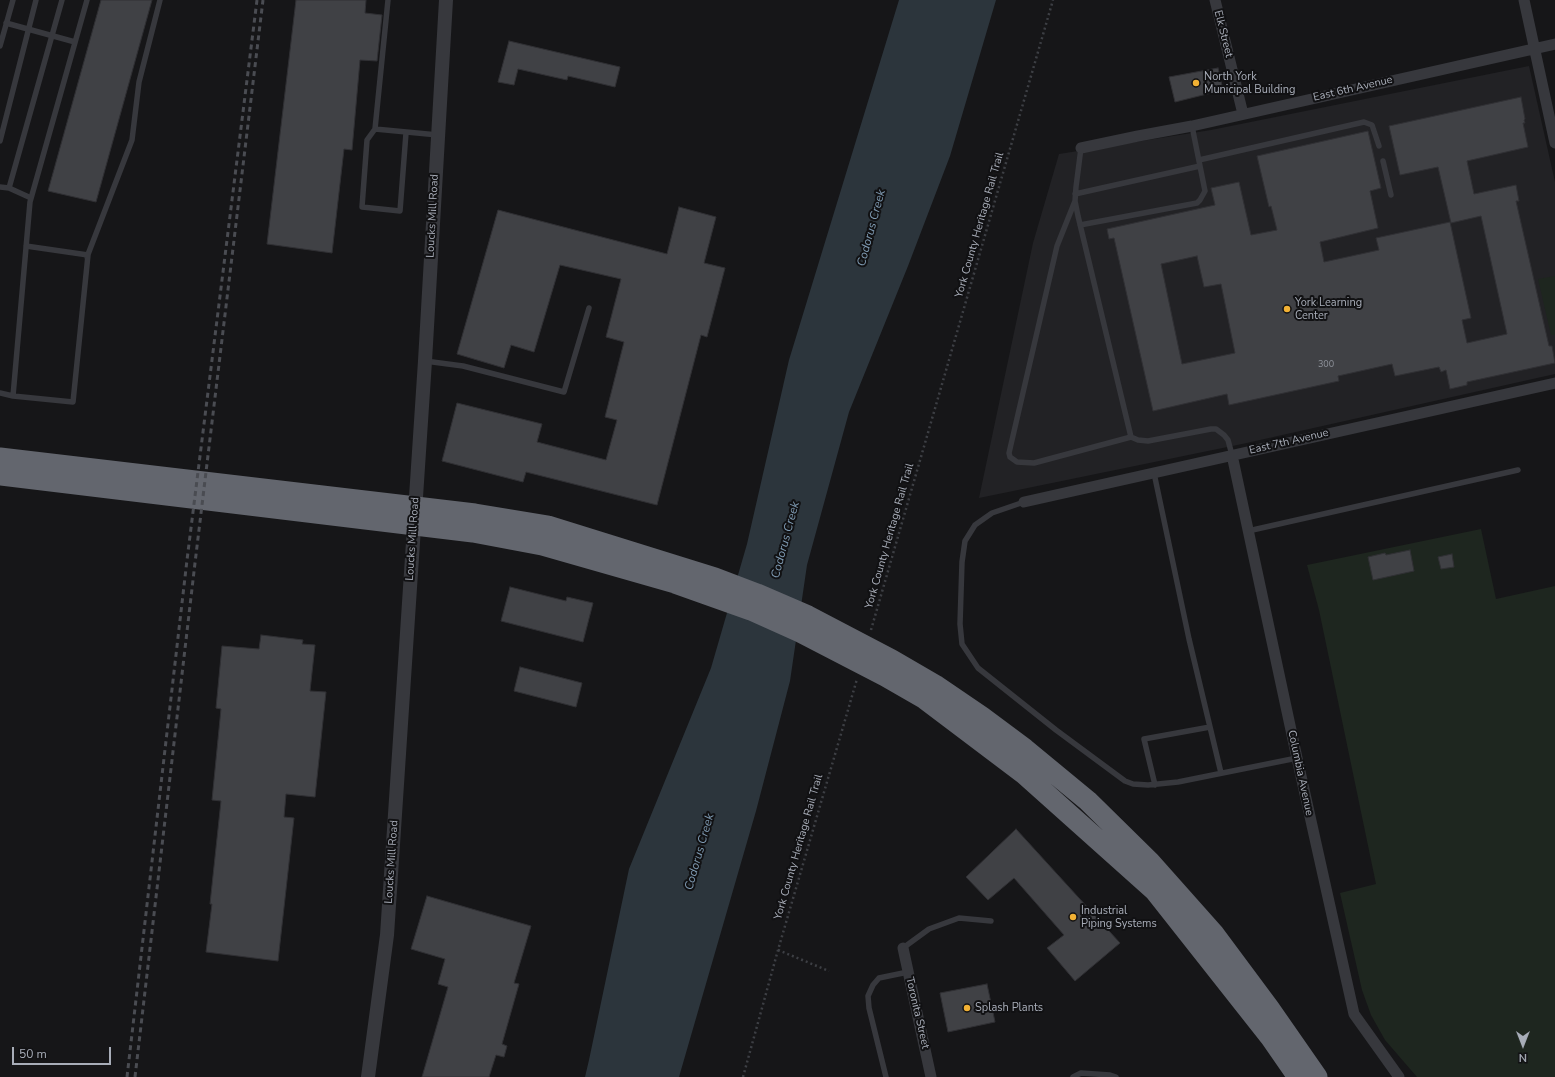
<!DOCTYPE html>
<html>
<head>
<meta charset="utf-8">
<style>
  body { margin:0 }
  #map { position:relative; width:1555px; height:1077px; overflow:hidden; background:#161618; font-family:"Nunito Sans",sans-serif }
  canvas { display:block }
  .north { position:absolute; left:1503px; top:1025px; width:40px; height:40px; -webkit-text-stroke:3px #111113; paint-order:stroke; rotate:180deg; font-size:11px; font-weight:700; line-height:16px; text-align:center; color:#a8adb8 }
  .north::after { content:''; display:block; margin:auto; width:14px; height:18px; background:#a8adb8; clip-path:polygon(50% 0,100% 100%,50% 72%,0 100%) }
  .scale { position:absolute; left:12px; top:1047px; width:99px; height:18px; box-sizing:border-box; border:2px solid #a8adb8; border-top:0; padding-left:5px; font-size:12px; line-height:14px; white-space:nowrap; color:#a8adb8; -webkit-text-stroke:3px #111113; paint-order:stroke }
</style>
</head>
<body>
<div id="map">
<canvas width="1555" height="1077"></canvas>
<div class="north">N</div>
<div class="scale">50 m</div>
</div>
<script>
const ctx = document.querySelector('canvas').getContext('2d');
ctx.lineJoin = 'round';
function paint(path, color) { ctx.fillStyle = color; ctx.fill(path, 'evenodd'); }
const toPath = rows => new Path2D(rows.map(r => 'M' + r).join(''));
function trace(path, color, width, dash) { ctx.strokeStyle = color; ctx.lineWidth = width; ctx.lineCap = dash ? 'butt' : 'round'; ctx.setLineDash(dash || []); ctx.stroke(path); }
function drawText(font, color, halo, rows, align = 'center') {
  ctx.font = font + ' "Nunito Sans",sans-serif'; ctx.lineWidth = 4; ctx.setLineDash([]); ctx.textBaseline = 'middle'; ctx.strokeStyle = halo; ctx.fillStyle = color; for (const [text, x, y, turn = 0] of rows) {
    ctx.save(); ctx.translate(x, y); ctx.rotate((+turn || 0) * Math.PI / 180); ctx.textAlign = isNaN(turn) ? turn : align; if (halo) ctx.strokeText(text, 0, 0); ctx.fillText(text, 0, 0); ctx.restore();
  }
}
const built = toPath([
  [1529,66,1555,182,1555,374,1242,444,979,498,1033,243,1059,154,1211,130]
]);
const green = toPath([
  [1555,276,1555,335,1551,335,1538,279],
  [1481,529,1496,599,1555,586,1555,1077,1417,1077,1385,1040,1371,1015,1362,990,1340,893,1376,884,1319,610,1307,565]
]);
const water = toPath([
  [899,0,996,0,950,156,908,266,849,412,807,565,790,681,756,811,679,1077,585,1077,589,1060,629,869,711,668,747,544,789,360]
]);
const building = toPath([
  [101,0,152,0,96,202,48,191,101,0],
  [296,0,366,0,365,13,382,15,377,61,360,60,352,150,344,149,332,253,267,244,296,0],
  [509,41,620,67,615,87,568,76,567,80,518,69,514,85,498,82,509,41],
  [1218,68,1223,90,1175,102,1169,77,1218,68],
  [1521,97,1525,119,1524,120,1525,123,1523,123,1528,147,1467,161,1474,194,1516,185,1519,201,1516,201,1549,346,1552,346,1555,363,1467,382,1467,385,1450,389,1446,370,1441,372,1439,367,1395,376,1392,364,1338,376,1339,381,1229,405,1227,394,1153,411,1114,238,1109,239,1107,229,1215,205,1211,188,1239,182,1251,235,1277,230,1271,206,1269,207,1257,156,1368,131,1381,188,1370,191,1378,228,1320,242,1324,262,1379,250,1376,238,1450,222,1471,318,1462,320,1467,343,1507,334,1481,216,1451,223,1438,167,1400,175,1389,126,1521,97],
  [1197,256,1204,287,1221,284,1235,353,1182,364,1161,264,1197,256],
  [679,207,716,217,704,263,725,268,707,337,701,335,657,505,526,472,523,482,442,461,457,403,542,424,537,442,606,460,617,420,605,417,624,342,606,337,621,279,560,265,534,352,511,345,504,368,457,354,498,210,667,254,679,207],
  [1410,550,1414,571,1373,580,1368,557,1385,553,1386,555,1410,550],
  [1452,554,1454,567,1441,569,1438,557,1452,554],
  [510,587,566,601,567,597,593,603,583,642,501,621,510,587],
  [261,635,303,640,302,644,315,645,310,691,326,692,315,797,286,794,284,817,294,818,278,961,206,952,212,904,210,904,221,801,212,800,221,709,216,708,222,646,259,649,261,635],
  [520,667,582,683,576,707,514,691,520,667],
  [1016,829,1120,943,1075,981,1047,948,1064,935,1014,878,988,900,966,877,1016,829],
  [427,896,531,926,514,983,519,984,502,1044,507,1046,504,1057,496,1055,489,1077,422,1077,448,987,438,984,445,959,411,949,427,896],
  [987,984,995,1022,948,1032,940,993,987,984]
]);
const path = toPath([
  [871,630,1053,0],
  [778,950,829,971],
  [743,1077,778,950,857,679]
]);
const service = toPath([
  [388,0,375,129,438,135],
  [6,23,75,42],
  [0,46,13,0],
  [375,129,367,140,362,207,400,211,406,133],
  [0,141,36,0],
  [1081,148,1076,187,1075,201,1078,216,1131,437,1138,440,1148,441,1211,429,1216,429,1224,435,1228,440,1232,455],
  [1199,160,1364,122,1372,125,1379,146],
  [1383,161,1391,195],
  [0,187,9,188,62,0],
  [9,188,31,198],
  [1075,194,1200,166],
  [1075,201,1057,246,1009,453,1010,457,1017,462,1034,463,1131,437],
  [1080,225,1197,203,1200,200,1205,191,1192,126],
  [26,246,88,255,73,402,13,396,30,202,87,0],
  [87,257,132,140,139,82,160,0],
  [425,361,463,366,564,392,589,308],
  [0,393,13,396],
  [1154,473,1189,639,1221,773],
  [1024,502,992,513,975,525,965,541,962,562,960,624,962,644,978,668,1056,730,1125,781,1133,784,1148,785,1178,782,1297,758],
  [1248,531,1518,470],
  [1155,785,1144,739,1210,727],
  [903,948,929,929,959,918,991,921],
  [886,1077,869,1008,868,996,873,985,879,978,908,972],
  [1073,1077,1081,1073,1110,1075,1116,1077]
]);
const minor = toPath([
  [1215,0,1243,114],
  [1524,0,1555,143],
  [1081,148,1138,136,1192,126,1555,44],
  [1232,455,1297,758,1354,1014,1399,1077],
  [1024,502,1555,383],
  [903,948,931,1077]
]);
const tertiary = toPath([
  [368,1077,387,935,425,361,446,0]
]);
const motorway = toPath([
  [0,458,475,514,548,526,715,578,757,594,808,616,892,660,935,685,982,717,1025,749,1088,801,1150,862,1214,934,1269,1008,1317,1077],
  [0,475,473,532,542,545,675,583,751,610,800,632,885,676,925,699,1023,773,1155,891,1271,1038,1298,1077]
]);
const rail = toPath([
  [127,1077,187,560,257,0],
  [135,1077,195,563,263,0]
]);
const markers = [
  [1196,83,4,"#f2b134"],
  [1287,309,4,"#f2b134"],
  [1073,917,4,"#f2b134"],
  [967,1008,4,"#f2b134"]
];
const numberNames = [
  ["300",1326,365]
];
const streetNames = [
  ["Elk Street",1223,34,76],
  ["East 6th Avenue",1353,89,-13],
  ["Loucks Mill Road",433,216,-87],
  ["York County Heritage Rail Trail",980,225,-74],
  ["East 7th Avenue",1289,442,-13],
  ["York County Heritage Rail Trail",890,536,-74],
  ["Loucks Mill Road",413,539,-86],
  ["Columbia Avenue",1300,773,78],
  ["York County Heritage Rail Trail",799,847,-74],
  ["Loucks Mill Road",392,862,-86],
  ["Toronita Street",917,1013,77]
];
const poiNames = [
  ["North York",1204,77],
  ["Municipal Building",1204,90],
  ["York Learning",1295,303],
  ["Center",1295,316],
  ["Industrial",1081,911],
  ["Piping Systems",1081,924],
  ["Splash Plants",975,1008]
];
const waterNames = [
  ["Codorus Creek",872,228,-75],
  ["Codorus Creek",786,540,-75],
  ["Codorus Creek",700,852,-74]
];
paint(built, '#222225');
paint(green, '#1e261f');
paint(water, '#2c353c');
paint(building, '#404145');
trace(building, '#303034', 1);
trace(path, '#3d3f44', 2.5, [2, 3]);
trace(service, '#37383d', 5.5);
trace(minor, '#37383d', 11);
trace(tertiary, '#37383d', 14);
trace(motorway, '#63666e', 21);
trace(rail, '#4a4c52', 3, [5, 4]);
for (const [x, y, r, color] of markers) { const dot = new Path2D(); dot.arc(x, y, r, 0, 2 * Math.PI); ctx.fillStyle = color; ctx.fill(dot); trace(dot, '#111113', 1.5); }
drawText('9px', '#8e929b', null, numberNames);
drawText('11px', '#a8adb8', '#111113', streetNames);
drawText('11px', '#a8adb8', '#111113', poiNames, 'left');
drawText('italic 12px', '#7f9bb3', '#111113', waterNames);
</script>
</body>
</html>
